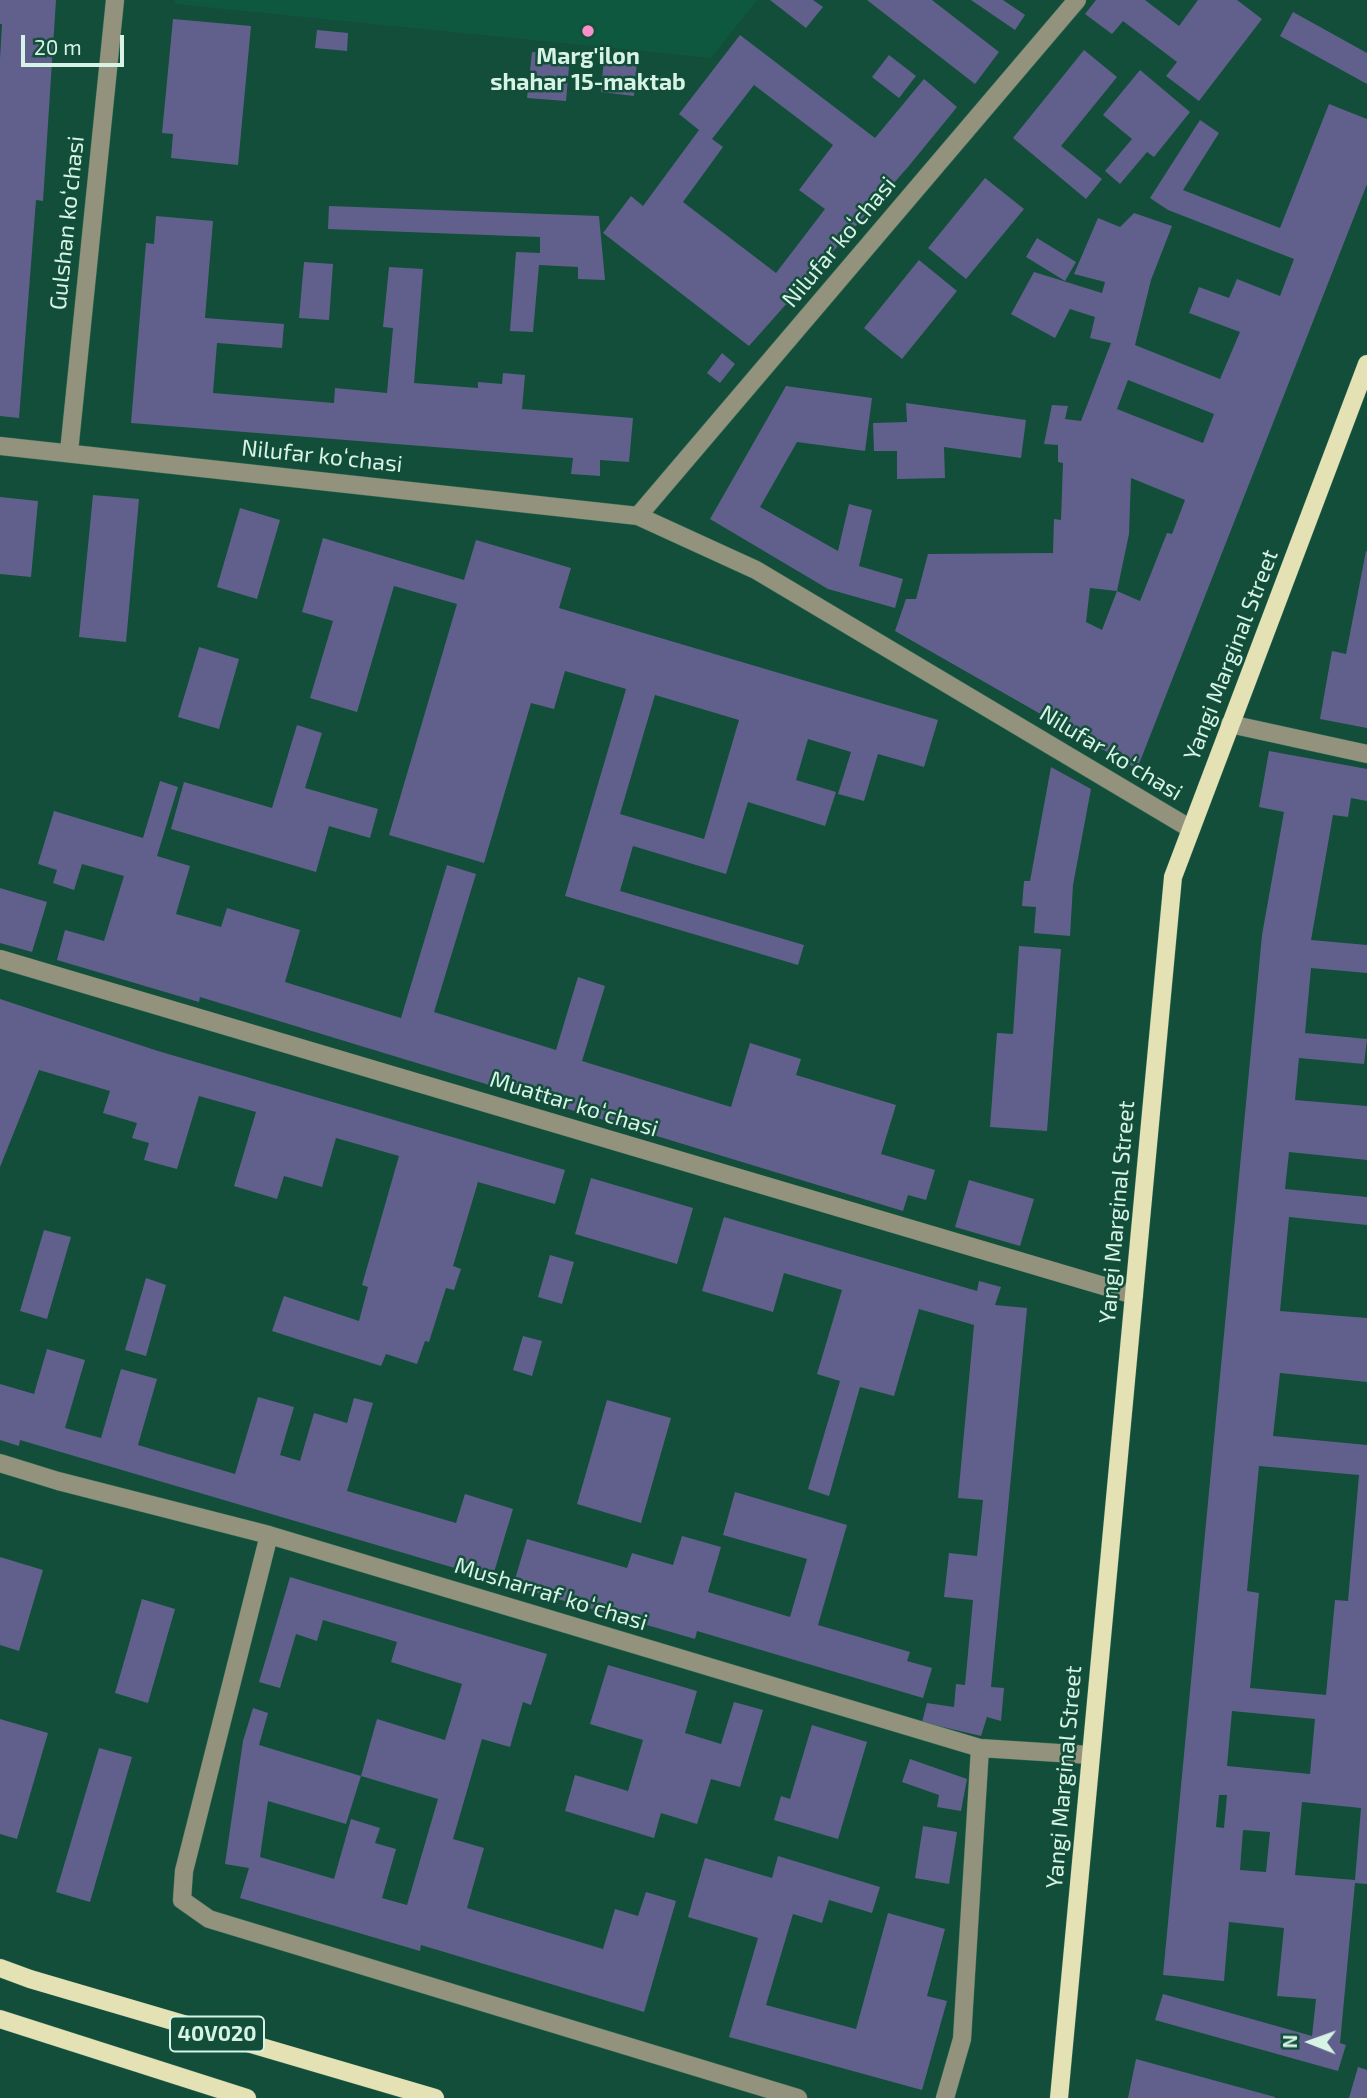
<!DOCTYPE html>
<html>
<head>
<meta charset="utf-8">
<style>
  body { margin:0 }
  #map { position:relative; width:1367px; height:2098px; overflow:hidden; background:#124e39; font-family:"Exo 2",sans-serif }
  canvas { display:block }
  .north { position:absolute; left:1276px; top:2007px; width:70px; height:70px; -webkit-text-stroke:5px #124e39; paint-order:stroke; rotate:271deg; font-size:19px; font-weight:700; line-height:28px; text-align:center; color:#d7f3e6 }
  .north::after { content:''; display:block; margin:auto; width:24px; height:32px; background:#d7f3e6; clip-path:polygon(50% 0,100% 100%,50% 72%,0 100%) }
  .scale { position:absolute; left:21px; top:35px; width:103px; height:32px; box-sizing:border-box; border:4px solid #d7f3e6; border-top:0; padding-left:9px; font-size:21px; line-height:24px; white-space:nowrap; color:#d7f3e6; -webkit-text-stroke:5px #124e39; paint-order:stroke }
</style>
</head>
<body>
<div id="map">
<canvas width="1367" height="2098"></canvas>
<div class="north">N</div>
<div class="scale">20 m</div>
</div>
<script>
const ctx = document.querySelector('canvas').getContext('2d');
ctx.lineJoin = 'round';
function paint(path, color) { ctx.fillStyle = color; ctx.fill(path, 'evenodd'); }
const toPath = rows => new Path2D(rows.map(r => 'M' + r).join(''));
function trace(path, color, width, dash) { ctx.strokeStyle = color; ctx.lineWidth = width; ctx.lineCap = dash ? 'butt' : 'round'; ctx.setLineDash(dash || []); ctx.stroke(path); }
function drawText(font, color, halo, rows, align = 'center') {
  ctx.font = font + ' "Exo 2",sans-serif'; ctx.lineWidth = 5; ctx.setLineDash([]); ctx.textBaseline = 'middle'; ctx.strokeStyle = halo; ctx.fillStyle = color; for (const [text, x, y, turn = 0] of rows) {
    ctx.save(); ctx.translate(x, y); ctx.rotate((+turn || 0) * Math.PI / 180); ctx.textAlign = isNaN(turn) ? turn : align; if (halo) ctx.strokeText(text, 0, 0); ctx.fillText(text, 0, 0); ctx.restore();
  }
}
const built = toPath([
  [175,0,757,0,711,58,175,4]
]);
const building = toPath([
  [0,0,56,0,43,201,36,200,19,418,0,416,0,59,2,24,0,24],
  [770,0,813,0,823,7,806,28],
  [867,0,932,0,999,52,975,84],
  [971,0,1003,0,1025,15,1015,30],
  [1096,0,1145,0,1179,26,1198,0,1237,0,1262,19,1199,101,1166,76,1177,62,1123,21,1112,34,1085,14],
  [1293,12,1367,53,1367,84,1280,36],
  [173,19,251,26,238,165,171,158,173,134,162,133],
  [317,30,348,33,347,51,315,48],
  [740,35,875,138,924,79,957,107,908,167,749,346,603,233,631,196,643,206,699,130,679,114],
  [754,85,833,145,799,190,825,209,776,273,683,202,723,147,712,139],
  [1084,50,1117,77,1061,146,1102,179,1086,199,1013,138],
  [532,52,570,55,566,101,527,98],
  [889,55,916,76,899,98,872,77],
  [604,58,637,61,634,96,601,92],
  [1140,70,1190,112,1154,157,1147,152,1120,184,1105,171,1132,139,1103,115],
  [1329,104,1367,119,1367,184,1137,769,895,631,906,599,916,599,928,554,1053,553,1054,519,1061,520,1063,463,1058,462,1058,445,1044,444,1052,405,1068,406,1065,419,1081,421,1111,343,1090,338,1095,317,1070,309,1055,338,1011,314,1034,272,1102,293,1105,282,1074,274,1098,218,1120,227,1134,213,1172,226,1151,280,1135,345,1220,379,1240,332,1189,313,1199,287,1229,298,1237,279,1280,296,1294,259,1168,210,1150,198,1200,120,1219,133,1183,190,1280,228],
  [1128,380,1214,414,1203,443,1117,409],
  [1131,478,1185,500,1172,534,1167,533,1140,601,1117,591,1102,630,1086,622,1090,588,1117,591,1129,534],
  [985,178,1024,209,966,279,928,248],
  [329,206,599,216,605,280,578,279,578,267,539,265,533,332,510,331,516,252,540,253,540,237,328,229],
  [156,216,213,221,205,318,284,324,282,348,217,343,213,393,334,403,335,388,387,393,393,328,383,327,389,267,423,269,414,383,478,388,478,382,502,384,503,373,525,375,522,409,633,418,629,462,600,460,600,476,571,474,573,458,131,423,146,243,154,244],
  [1037,238,1076,262,1065,281,1026,257],
  [919,260,957,291,902,359,864,328],
  [304,262,333,264,329,320,299,318],
  [722,353,735,364,720,383,707,373],
  [786,386,872,398,865,451,797,442,760,507,838,551,849,504,872,510,859,566,903,579,895,608,828,589,710,519],
  [906,403,1026,420,1021,458,944,447,945,478,897,479,897,451,874,451,873,423,907,422],
  [93,495,139,499,126,642,79,637],
  [0,497,38,501,31,577,0,574],
  [240,508,280,520,257,599,217,587],
  [323,538,464,580,476,540,571,568,559,608,938,720,924,767,878,754,864,801,838,794,851,752,808,739,796,780,836,792,825,826,748,802,726,874,633,846,620,891,804,945,798,965,565,896,626,689,565,671,554,709,531,703,484,863,389,835,457,604,394,586,357,712,310,698,333,621,302,612],
  [655,695,739,720,704,839,620,814],
  [1366,551,1367,551,1367,728,1320,719,1332,651,1346,654],
  [199,647,239,659,219,729,178,717],
  [297,725,322,733,305,788,378,809,370,838,329,826,316,872,171,829,184,782,272,808],
  [1269,751,1367,769,1367,801,1351,798,1348,817,1333,815,1311,940,1367,945,1367,973,1311,968,1305,1033,1367,1039,1364,1064,1299,1058,1295,1100,1367,1106,1367,1160,1289,1152,1285,1189,1367,1197,1367,1225,1289,1217,1280,1311,1367,1318,1367,1382,1280,1373,1273,1436,1367,1445,1367,1884,1355,1883,1340,2043,1346,2045,1338,2071,1155,2020,1163,1994,1312,2036,1316,1999,1277,1996,1284,1928,1229,1922,1224,1981,1163,1975,1262,935,1284,812,1259,807],
  [1259,1466,1359,1475,1348,1601,1335,1600,1326,1695,1250,1688,1259,1593,1247,1591],
  [1232,1711,1315,1719,1310,1774,1227,1766],
  [1219,1795,1227,1795,1224,1828,1216,1827],
  [1302,1802,1361,1808,1355,1880,1295,1875],
  [1243,1830,1270,1832,1266,1872,1240,1870],
  [1051,767,1091,789,1073,885,1070,936,1034,933,1036,907,1022,906,1024,881,1030,881],
  [160,781,178,787,157,856,190,866,176,914,221,927,227,908,300,930,285,982,401,1018,447,865,476,874,434,1012,556,1050,578,977,605,986,582,1061,731,1107,750,1043,801,1059,796,1075,896,1105,881,1154,935,1170,926,1200,908,1195,903,1211,200,997,199,1002,57,960,65,930,104,941,124,876,82,864,74,890,53,883,57,870,38,864,54,811,143,838],
  [0,888,47,902,32,952,0,943],
  [1019,946,1061,949,1047,1131,990,1127,997,1033,1013,1034],
  [0,999,158,1051,565,1170,555,1204,478,1182,453,1266,461,1269,454,1290,446,1288,429,1342,425,1341,417,1364,386,1354,381,1366,272,1331,284,1296,359,1321,368,1287,362,1285,399,1156,336,1138,322,1187,284,1176,277,1199,234,1186,256,1112,199,1096,177,1169,144,1160,149,1143,132,1138,137,1123,103,1113,110,1091,39,1070,0,1167],
  [591,1178,693,1208,677,1264,575,1234],
  [969,1180,1034,1199,1020,1246,955,1227],
  [724,1217,977,1291,979,1281,1001,1287,995,1305,1027,1308,991,1687,1004,1688,1001,1721,987,1717,981,1736,922,1722,927,1703,954,1707,956,1684,965,1685,973,1600,944,1597,949,1553,977,1556,983,1500,958,1498,974,1325,919,1309,894,1396,860,1387,829,1496,808,1489,840,1381,817,1374,842,1290,784,1273,773,1312,702,1291],
  [44,1230,71,1237,47,1319,20,1311],
  [550,1255,574,1262,562,1304,538,1297],
  [146,1278,166,1285,146,1356,125,1350],
  [523,1336,542,1341,532,1376,513,1370],
  [47,1349,85,1360,65,1428,101,1438,121,1369,157,1379,138,1445,235,1474,258,1397,294,1407,280,1455,300,1461,314,1413,347,1423,354,1398,373,1403,347,1491,456,1523,465,1494,513,1509,492,1579,20,1440,19,1446,0,1440,0,1384,34,1394],
  [607,1400,671,1418,641,1523,577,1504],
  [735,1492,847,1525,818,1625,910,1652,907,1661,932,1668,923,1698,697,1631,695,1639,513,1586,527,1539,627,1568,632,1553,673,1565,682,1536,721,1547,708,1592,790,1617,807,1559,723,1535],
  [0,1557,43,1570,19,1651,0,1645],
  [290,1577,547,1654,531,1705,523,1702,510,1747,482,1739,453,1839,484,1848,467,1908,603,1949,615,1909,638,1916,646,1892,676,1901,644,2012,421,1945,420,1951,240,1898,249,1868,225,1864,243,1741,253,1708,268,1713,259,1745,361,1776,377,1719,445,1740,462,1684,391,1662,397,1642,323,1620,317,1641,296,1634,280,1688,259,1682],
  [361,1776,438,1799,407,1905,382,1898,396,1849,375,1843,380,1828,351,1819,334,1879,260,1857,268,1801,346,1824],
  [142,1599,175,1609,148,1703,115,1693],
  [608,1665,697,1691,685,1733,721,1744,734,1702,763,1710,740,1787,711,1779,697,1824,661,1813,654,1838,565,1811,575,1775,628,1791,643,1740,590,1724],
  [0,1719,48,1733,17,1839,0,1834],
  [812,1725,867,1742,838,1839,774,1820,781,1796,790,1799],
  [99,1748,132,1757,90,1902,56,1892],
  [910,1759,967,1779,961,1811,937,1807,939,1795,902,1782],
  [923,1826,957,1832,949,1884,915,1878],
  [778,1856,880,1887,872,1913,829,1900,822,1923,793,1914,766,2005,856,2029,888,1913,945,1929,927,1996,947,2001,922,2090,729,2037,758,1938,688,1917,705,1858,772,1878],
  [1136,2059,1275,2097,1275,2098,1128,2098],
  [1358,2067,1367,2070,1367,2098,1349,2098]
]);
const minor = toPath([
  [0,446,638,516,756,570,1191,829],
  [69,452,115,0],
  [638,516,1077,0],
  [1230,724,1367,754],
  [0,959,1134,1295],
  [0,1463,58,1481,269,1535,980,1748,1090,1755],
  [269,1535,184,1871,182,1900,209,1919,798,2098],
  [945,2098,962,2039,980,1748]
]);
const major = toPath([
  [0,1968,30,1979,435,2098],
  [0,2019,247,2098],
  [1059,2098,1173,877,1367,364]
]);
const markers = [
  [588,31,7,"#f890cc"]
];
const shields = [
  [217,2034,94]
];
const shieldNames = [
  ["40V020",217,2034]
];
const poiNames = [
  ["Marg'ilon",588,56],
  ["shahar 15-maktab",588,82]
];
const streetNames = [
  ["Gulshan koʻchasi",67,223,-84],
  ["Nilufar koʻchasi",839,242,-50],
  ["Nilufar koʻchasi",322,456,6],
  ["Yangi Marginal Street",1231,655,-69],
  ["Nilufar koʻchasi",1111,753,31],
  ["Muattar koʻchasi",574,1104,17],
  ["Yangi Marginal Street",1117,1212,-85],
  ["Musharraf koʻchasi",551,1594,17],
  ["Yangi Marginal Street",1064,1777,-85]
];
paint(built, '#0f5840');
paint(building, '#61608c');
trace(minor, '#356c58', 19);
trace(major, '#356c58', 19);
trace(minor, '#93927d', 18);
trace(major, '#e4e2b5', 18);
for (const [x, y, r, color] of markers) { const dot = new Path2D(); dot.arc(x, y, r, 0, 2 * Math.PI); ctx.fillStyle = color; ctx.fill(dot); trace(dot, '#124e39', 2.5); }
for (const [x, y, w] of shields) { const box = new Path2D(); box.roundRect(x - w / 2, y - 17.5, w, 35, 5); ctx.fillStyle = '#124e39'; ctx.fill(box); trace(box, '#d7f3e6', 2); }
drawText('bold 21px', '#d7f3e6', null, shieldNames);
drawText('bold 23px', '#d7f3e6', '#124e39', poiNames);
drawText('23px', '#d7f3e6', '#124e39', streetNames);
</script>
</body>
</html>
